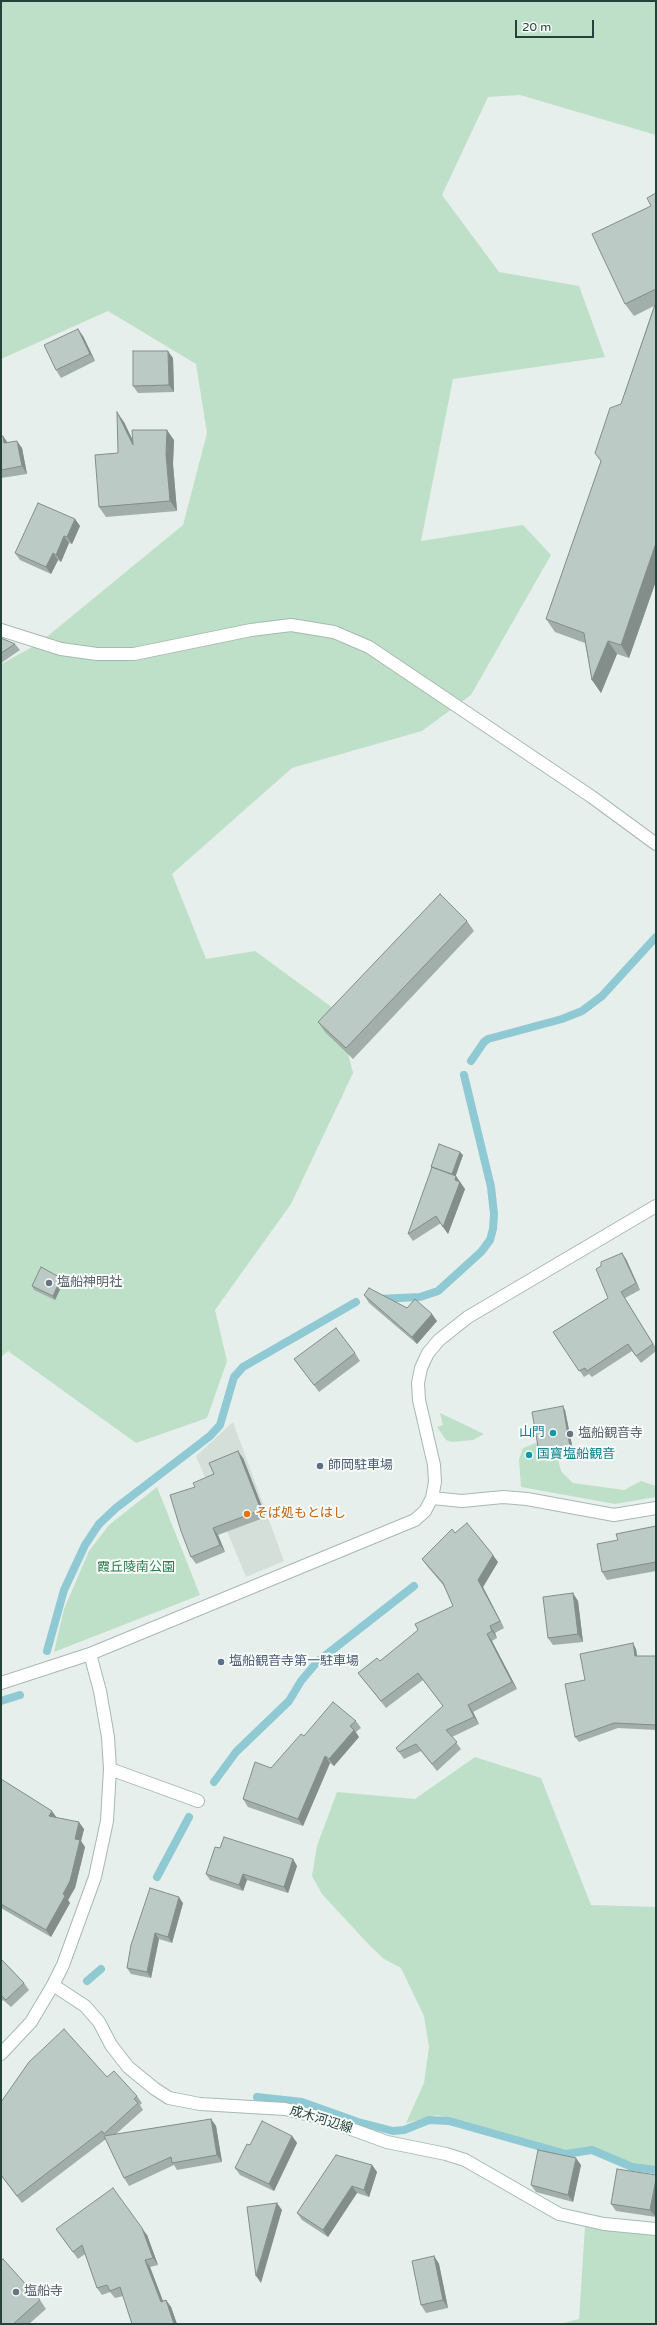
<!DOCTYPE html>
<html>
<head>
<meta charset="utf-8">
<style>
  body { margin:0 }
  #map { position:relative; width:657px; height:2325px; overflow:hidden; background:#e6efeb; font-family:"Varela Round",sans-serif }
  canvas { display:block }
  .frame { position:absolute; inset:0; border:2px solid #24423a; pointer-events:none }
  .scale { position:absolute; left:515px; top:20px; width:79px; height:18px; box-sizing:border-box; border:2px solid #24423a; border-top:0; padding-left:5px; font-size:12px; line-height:14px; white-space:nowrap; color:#24423a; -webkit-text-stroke:3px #f7fbf9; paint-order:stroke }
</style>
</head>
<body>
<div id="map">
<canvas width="657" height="2325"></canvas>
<div class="frame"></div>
<div class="scale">20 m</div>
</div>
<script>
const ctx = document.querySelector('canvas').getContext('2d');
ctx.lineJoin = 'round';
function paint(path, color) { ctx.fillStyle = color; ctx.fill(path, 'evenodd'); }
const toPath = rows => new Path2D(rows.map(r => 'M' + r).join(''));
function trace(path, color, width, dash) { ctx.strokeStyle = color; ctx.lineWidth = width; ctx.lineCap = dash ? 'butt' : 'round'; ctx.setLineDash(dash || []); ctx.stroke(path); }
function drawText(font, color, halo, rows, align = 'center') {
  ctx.font = font + ' "Varela Round","Noto Sans JP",sans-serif'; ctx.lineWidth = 4; ctx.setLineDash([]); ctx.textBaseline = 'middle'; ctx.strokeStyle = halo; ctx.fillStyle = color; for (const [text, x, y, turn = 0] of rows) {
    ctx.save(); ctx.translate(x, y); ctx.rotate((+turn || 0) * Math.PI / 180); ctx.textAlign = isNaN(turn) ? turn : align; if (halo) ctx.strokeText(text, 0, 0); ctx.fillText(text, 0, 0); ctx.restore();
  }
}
const built = toPath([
  [233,1422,284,1561,246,1577,196,1456]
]);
const green = toPath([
  [1,1,656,1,656,135,520,95,488,97,442,195,499,272,579,286,605,357,453,379,421,541,523,525,551,555,471,695,422,731,292,768,172,874,206,959,255,951,337,1011,353,1073,291,1204,215,1310,227,1361,207,1418,136,1443,8,1351,1,1357,1,664,38,644,183,525,207,433,196,364,108,311,1,359],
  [440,1413,484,1434,473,1440,452,1442,446,1440,437,1427,443,1425],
  [538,1442,540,1457,557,1455,561,1471,573,1483,624,1490,641,1481,656,1486,656,1497,615,1504,521,1487,519,1459,523,1448],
  [157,1487,200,1595,54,1652,64,1609,89,1551,109,1525],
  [475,1757,541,1778,591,1905,656,1907,656,2167,648,2168,626,2163,591,2147,566,2151,437,2115,406,2123,424,2083,429,2047,424,2016,401,1968,384,1959,371,1947,322,1894,312,1876,317,1846,337,1792,415,1799],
  [585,2226,656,2234,656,2324,560,2324,579,2319]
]);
const stream = toPath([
  [471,1061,484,1042,488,1039,562,1019,582,1011,602,996,656,937],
  [378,1299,420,1297,438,1291,481,1252,490,1240,493,1229,494,1214,491,1187,464,1075],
  [47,1651,64,1590,85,1545,99,1524,116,1508,210,1436,220,1425,234,1377,243,1367,356,1302],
  [1,1701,20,1695],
  [214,1782,236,1752,289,1701,301,1681,317,1662,414,1586],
  [157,1877,189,1817],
  [87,1981,101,1969],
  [257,2097,302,2102,358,2122,393,2131,404,2130,429,2120,449,2121,566,2154,592,2150,632,2167,656,2170]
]);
const minor = toPath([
  [1,630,61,649,97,654,134,654,251,630,291,625,334,632,369,647,592,797,656,844],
  [432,1498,462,1501,503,1497,527,1499,614,1515,656,1508],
  [1,1683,90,1654,415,1520,425,1511,432,1498,435,1482,434,1465,419,1400,418,1383,421,1368,428,1353,439,1340,468,1317,656,1206],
  [110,1769,198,1801],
  [53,1985,63,1965,95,1877,107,1821,110,1769,108,1737,100,1691,90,1654]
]);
const secondary = toPath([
  [1,2054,31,2022,53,1985,85,2006,99,2022,111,2045,128,2067,155,2089,169,2098,200,2104,285,2109,318,2117,387,2142,446,2154,465,2160,559,2214,604,2224,656,2229]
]);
const wall = toPath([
  [656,193,656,581,629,658,617,654,601,693,592,680,585,643,555,632,546,619,621,404,654,306,634,316,625,304,651,206],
  [83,336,95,361,61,378,56,370],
  [173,358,174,392,138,393,133,386],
  [124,422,132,440,174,440,173,464,177,511,106,517,99,507,118,453],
  [1,436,3,436,7,442,22,448,27,474,1,478],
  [75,519,80,526,72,544,69,543,61,562,58,560,51,574,20,560,15,553],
  [1,638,15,644,20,650,1,663],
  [467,921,474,931,353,1059,325,1032,318,1022],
  [463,1155,455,1176,465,1189,448,1234,441,1223,413,1241,408,1234,432,1168,431,1167],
  [626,1259,640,1290,625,1298,656,1348,656,1351,641,1363,632,1351,592,1377,589,1374,584,1377,553,1332,608,1298],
  [64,1281,55,1300,34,1290,32,1286],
  [364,1295,407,1308,437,1321,417,1344,369,1303],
  [355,1353,360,1361,319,1392,294,1359],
  [565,1410,573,1450,541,1456,539,1452],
  [243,1458,266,1517,218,1535,225,1552,196,1564,191,1557,195,1487,214,1474],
  [656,1526,656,1571,607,1580,602,1572],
  [455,1533,498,1562,483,1587,504,1628,495,1633,497,1638,492,1641,517,1689,473,1712,479,1724,452,1737,461,1749,437,1771,421,1751,404,1759,396,1748,443,1706,423,1680,386,1708,358,1673,380,1661,453,1606,444,1586,427,1566,422,1559],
  [578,1601,583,1642,553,1645,548,1638],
  [636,1649,637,1656,656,1656,656,1730,618,1728,579,1742,575,1737,585,1680],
  [356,1721,361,1728,356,1732,359,1737,334,1766,330,1763,303,1826,248,1807,243,1799,271,1768],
  [1,1779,57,1818,84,1829,81,1841,85,1847,75,1888,68,1900,70,1903,51,1937,1,1908],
  [220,1848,293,1859,297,1866,288,1893,247,1880,243,1891,210,1880,206,1874],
  [183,1903,172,1943,159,1939,151,1978,131,1974,127,1968,131,1945],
  [1,1959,24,1983,29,1990,11,2007,3,2000,1,2002],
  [107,2077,137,2096,142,2103,140,2105,143,2110,116,2134,211,2119,216,2126,222,2162,177,2170,174,2165,129,2186,124,2178,106,2139,22,2203,1,2176,1,2102],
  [292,2136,297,2143,274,2191,240,2175,235,2168,250,2145],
  [372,2165,377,2172,369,2197,357,2193,328,2237,302,2220,297,2213],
  [581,2165,573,2202,536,2192,531,2185],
  [656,2175,656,2217,616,2211,611,2204],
  [147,2235,158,2265,150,2267,163,2301,166,2300,171,2307,177,2324,132,2324,123,2296,115,2298,110,2292,102,2295,97,2288,85,2254,78,2259,61,2236],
  [434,2256,439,2264,448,2308,426,2313,421,2305],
  [40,2300,46,2309,29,2324,1,2324]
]);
const shadedWall = toPath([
  [78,329,83,336,95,361,90,354],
  [168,351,173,358,174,392,169,385],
  [117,412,124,422,140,455,133,445],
  [167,430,174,440,173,464,177,511,170,501,166,454],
  [3,436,8,443,4,443],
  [17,441,22,448,27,474,22,466],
  [75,519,80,526,72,544,67,537],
  [64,536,69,543,61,562,56,555],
  [656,543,656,581,629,658,621,645],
  [53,553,58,560,51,574,46,567],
  [608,641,617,654,601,693,592,680],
  [460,1152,463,1155,455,1178,452,1174],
  [456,1176,465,1189,448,1234,443,1227],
  [622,1253,626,1259,640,1290,636,1283],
  [61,1278,64,1281,55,1300,53,1296],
  [432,1314,437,1321,417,1344,412,1337],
  [563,1406,565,1410,573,1450,570,1447],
  [238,1451,243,1458,266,1517,261,1510],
  [213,1528,218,1535,225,1552,220,1545],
  [493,1555,498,1562,483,1587,504,1628,500,1621,478,1580],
  [573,1593,578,1601,583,1642,578,1634],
  [490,1626,495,1633,497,1638,492,1631],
  [487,1634,492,1641,517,1689,512,1682],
  [633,1643,636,1649,638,1661,635,1656],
  [468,1705,473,1712,479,1724,474,1717],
  [354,1730,359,1737,334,1766,329,1759],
  [325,1756,330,1763,303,1826,298,1819],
  [52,1811,57,1818,49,1816],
  [79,1822,84,1829,81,1841,85,1847,75,1888,68,1900,70,1903,51,1937,46,1930,63,1894],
  [293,1859,297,1866,288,1893,284,1887],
  [243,1874,247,1880,243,1891,239,1885],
  [179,1897,183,1903,172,1943,168,1937],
  [155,1933,159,1939,151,1978,147,1972],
  [211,2119,216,2126,222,2162,217,2155],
  [292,2136,297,2143,274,2191,269,2184],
  [576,2158,581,2165,573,2202,568,2195],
  [372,2165,377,2172,369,2197,364,2190],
  [656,2179,656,2217,650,2210],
  [352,2186,357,2193,328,2237,323,2230],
  [277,2203,282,2210,261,2283,256,2276],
  [142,2228,147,2235,158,2265,153,2258],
  [434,2256,439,2264,448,2308,443,2300],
  [145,2260,150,2267,166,2309,161,2302],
  [166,2300,171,2307,177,2324,174,2324]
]);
const building = toPath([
  [656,193,656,289,625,304,592,234,651,206,647,198,656,193],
  [656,302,656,543,621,645,608,641,592,680,584,633,546,619,601,461,595,453,610,408,621,404,656,302],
  [78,329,90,354,56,370,44,345,78,329],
  [133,351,168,351,169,385,133,386,133,351],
  [117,412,133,445,132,430,167,430,166,454,170,501,99,507,95,455,118,453,117,412],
  [1,436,3,436,4,443,17,441,22,466,1,470,1,436],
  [38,503,75,519,67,537,64,536,56,555,53,553,46,567,15,553,38,503],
  [1,638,15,644,1,653,1,638],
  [440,894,467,921,346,1048,318,1022,440,894],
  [439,1144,460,1152,452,1174,431,1167,439,1144],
  [432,1167,456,1176,455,1180,460,1182,443,1227,436,1216,408,1234,432,1167],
  [622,1253,636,1283,621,1292,653,1344,636,1356,628,1344,587,1371,585,1368,579,1371,553,1332,608,1298,596,1269,601,1266,601,1262,622,1253],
  [41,1267,61,1278,53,1296,32,1286,41,1267],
  [369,1288,407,1308,415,1299,432,1314,412,1337,364,1295,369,1288],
  [336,1328,355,1353,314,1385,294,1359,336,1328],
  [563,1406,570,1447,539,1452,532,1412,563,1406],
  [238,1451,261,1510,213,1528,220,1545,191,1557,181,1531,170,1495,195,1487,193,1483,214,1474,209,1463,238,1451],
  [467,1523,493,1555,478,1580,500,1621,490,1626,492,1631,487,1634,512,1682,468,1705,474,1717,446,1730,457,1742,432,1764,416,1744,399,1752,396,1748,443,1706,418,1673,381,1701,358,1673,377,1658,380,1661,418,1630,415,1624,453,1606,443,1583,422,1559,452,1529,455,1533,467,1523],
  [656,1526,656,1562,602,1572,597,1544,618,1540,616,1534,656,1526],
  [573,1593,578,1634,548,1638,543,1597,573,1593],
  [633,1643,635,1656,656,1656,656,1725,614,1723,575,1737,565,1684,585,1680,580,1654,633,1643],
  [333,1702,356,1721,350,1726,354,1730,329,1759,325,1756,298,1819,243,1799,255,1762,271,1768,301,1734,304,1736,333,1702],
  [1,1779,52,1811,49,1816,79,1822,75,1839,80,1840,70,1881,63,1894,65,1896,46,1930,1,1904,1,1779],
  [224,1837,293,1859,284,1887,243,1874,239,1885,206,1874,215,1847,220,1848,224,1837],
  [150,1888,179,1897,168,1937,155,1933,147,1972,127,1968,131,1945,150,1888],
  [1,1959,24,1983,6,2000,1,1995,1,1959],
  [64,2029,107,2077,114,2071,137,2096,134,2099,138,2103,104,2134,102,2131,17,2196,1,2175,1,2102,29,2062,64,2029],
  [211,2119,217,2155,172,2163,171,2157,124,2178,104,2136,211,2119],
  [262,2121,292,2136,269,2184,235,2168,247,2144,250,2145,262,2121],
  [538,2150,576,2158,568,2195,531,2185,538,2150],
  [336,2155,372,2165,364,2190,352,2186,323,2230,297,2213,336,2155],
  [617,2169,656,2175,656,2179,650,2210,611,2204,617,2169],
  [113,2188,142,2228,153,2258,145,2260,161,2302,166,2300,174,2324,132,2324,120,2287,110,2291,107,2285,97,2288,82,2245,73,2252,56,2229,113,2188],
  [277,2203,256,2276,247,2207,277,2203],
  [434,2256,443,2300,421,2305,412,2261,434,2256],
  [3,2259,40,2300,13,2324,1,2324,1,2261,3,2259]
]);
const markers = [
  [49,1283,4,"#6b7280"],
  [553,1433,4,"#0f9aa8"],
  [570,1434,4,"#6b7280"],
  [529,1455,4,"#0f9aa8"],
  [320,1466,4,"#5c6f8a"],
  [247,1514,4,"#e8710a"],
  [221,1662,4,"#5c6f8a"],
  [16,2292,4,"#6b7280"]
];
const worshipNames = [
  ["塩船神明社",57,1283],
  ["塩船観音寺",578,1434],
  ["塩船寺",24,2292]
];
const cultureNames = [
  ["山門",545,1433],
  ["国寶塩船観音",537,1455,"left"]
];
const serviceNames = [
  ["師岡駐車場",328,1466],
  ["塩船観音寺第一駐車場",229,1662]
];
const foodNames = [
  ["そば処もとはし",255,1514]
];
const parkNames = [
  ["霞丘陵南公園",136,1568]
];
const streetNames = [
  ["成木河辺線",321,2120,17]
];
paint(built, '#d4dfda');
paint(green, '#bfe0c8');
trace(stream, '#8ec9d4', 8);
trace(minor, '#a8b8b2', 14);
trace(secondary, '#a4bbb3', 14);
trace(minor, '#fff', 12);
trace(secondary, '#fff', 12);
paint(wall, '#a1aea9');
paint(shadedWall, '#838d89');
paint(building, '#bbcac4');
trace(building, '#838d89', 1);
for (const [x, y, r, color] of markers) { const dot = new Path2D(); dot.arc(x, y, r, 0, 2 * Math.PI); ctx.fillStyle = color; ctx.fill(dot); trace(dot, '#f7fbf9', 1.5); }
drawText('13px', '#5b616d', '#f7fbf9', worshipNames, 'left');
drawText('13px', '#0d838f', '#f7fbf9', cultureNames, 'right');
drawText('13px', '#4e5e75', '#f7fbf9', serviceNames, 'left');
drawText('13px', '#c56008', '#f7fbf9', foodNames, 'left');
drawText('13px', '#2d7a4b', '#f7fbf9', parkNames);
drawText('13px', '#24423a', '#f7fbf9', streetNames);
</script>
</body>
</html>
